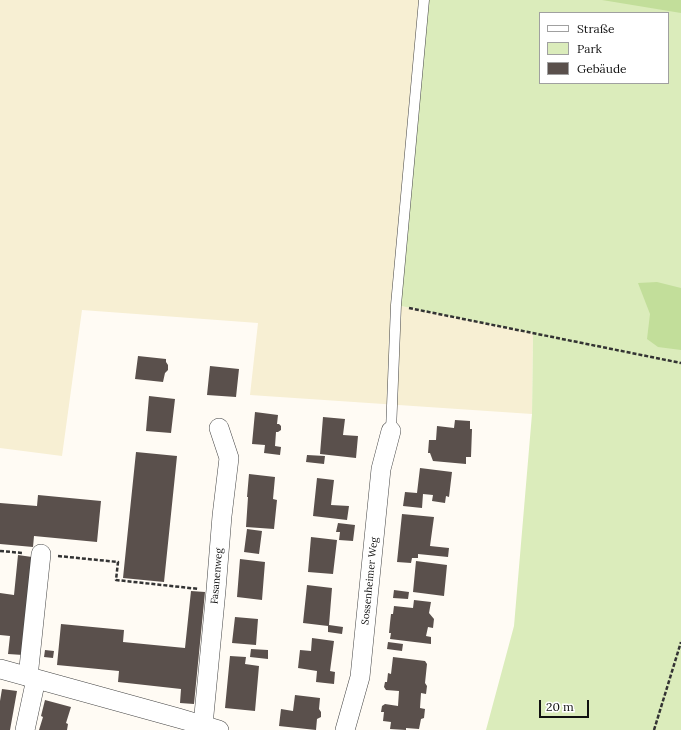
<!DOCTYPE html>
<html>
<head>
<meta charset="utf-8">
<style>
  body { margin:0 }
  #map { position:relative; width:681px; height:730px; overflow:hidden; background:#fffbf4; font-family:Lora,serif }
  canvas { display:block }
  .legend { position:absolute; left:539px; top:12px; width:130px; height:72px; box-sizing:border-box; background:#fff; border:1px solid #a0a0a0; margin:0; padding:5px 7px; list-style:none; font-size:12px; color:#111 }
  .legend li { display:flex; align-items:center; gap:8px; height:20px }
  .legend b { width:20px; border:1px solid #a0a0a0 }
  .scale { position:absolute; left:539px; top:700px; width:50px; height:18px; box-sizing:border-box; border:2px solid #111; border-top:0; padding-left:5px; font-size:12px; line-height:14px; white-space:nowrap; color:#111; -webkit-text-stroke:3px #fff; paint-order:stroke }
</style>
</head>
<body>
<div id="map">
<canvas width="681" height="730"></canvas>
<ul class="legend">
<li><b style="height:5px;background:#fff"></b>Straße</li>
<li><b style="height:11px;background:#dbecbb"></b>Park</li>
<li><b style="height:11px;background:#5a504c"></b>Gebäude</li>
</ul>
<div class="scale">20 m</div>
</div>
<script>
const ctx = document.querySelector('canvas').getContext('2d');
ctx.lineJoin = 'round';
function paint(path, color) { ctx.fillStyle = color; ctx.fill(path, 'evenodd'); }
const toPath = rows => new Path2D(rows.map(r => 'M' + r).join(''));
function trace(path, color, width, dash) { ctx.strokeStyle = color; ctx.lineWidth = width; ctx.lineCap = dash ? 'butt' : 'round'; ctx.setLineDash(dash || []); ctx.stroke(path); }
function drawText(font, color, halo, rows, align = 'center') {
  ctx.font = font + ' Lora,serif'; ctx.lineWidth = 4; ctx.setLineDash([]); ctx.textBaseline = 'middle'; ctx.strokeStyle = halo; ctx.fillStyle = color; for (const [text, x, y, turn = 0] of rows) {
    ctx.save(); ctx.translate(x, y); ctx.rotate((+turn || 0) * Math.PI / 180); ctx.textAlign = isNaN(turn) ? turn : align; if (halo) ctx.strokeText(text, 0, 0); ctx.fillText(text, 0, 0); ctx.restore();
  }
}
const farmland = toPath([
  [0,0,423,0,396,305,533,333,532,414,250,395,258,323,82,310,62,456,0,448]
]);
const green = toPath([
  [424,0,681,0,681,730,486,730,514,626,532,414,533,333,396,305],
  [540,13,668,13,668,83,540,83]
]);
const forest = toPath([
  [602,0,681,0,681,13],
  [657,282,681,288,681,350,658,347,647,339,650,314,638,283]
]);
const building = toPath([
  [138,356,166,359,166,362,168,365,168,370,165,373,163,382,135,379],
  [210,366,239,369,236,397,207,395],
  [149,396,175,399,171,433,146,431],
  [255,412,278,415,277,424,279,424,281,426,281,430,278,432,276,432,275,446,281,447,280,455,264,453,265,445,252,444],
  [323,417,345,419,343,435,358,436,356,458,320,454],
  [455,420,470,421,470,429,472,429,471,457,466,457,466,464,433,461,430,453,428,453,429,440,436,440,437,426,454,428],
  [136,452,177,456,164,582,123,578],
  [307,455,325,456,324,464,306,462],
  [420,468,452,472,449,497,446,496,445,503,432,501,433,495,423,494,422,508,403,506,405,492,417,493],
  [249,474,275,477,273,499,277,500,274,529,246,527,248,497,247,497],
  [317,478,334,480,331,505,349,506,347,520,313,516],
  [38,495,101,501,97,542,34,536,33,547,0,544,0,503,37,506],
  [402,514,434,517,430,546,449,548,448,557,418,554,418,558,412,558,411,563,397,562],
  [338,523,355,525,353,541,339,540,340,532,336,532],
  [247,529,262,531,259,554,244,552],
  [311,537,337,540,333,574,308,572],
  [18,555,32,557,23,655,8,654,10,636,0,635,0,593,14,595],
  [240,559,265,562,262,600,237,597],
  [416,561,447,565,444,596,413,592],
  [307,585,332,588,329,625,343,627,342,634,328,632,328,626,303,623],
  [394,590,409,592,408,599,393,598],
  [191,591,205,592,194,704,180,703,181,689,118,682,119,671,57,665,61,624,124,630,123,642,185,648],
  [414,600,431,602,429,613,434,619,433,628,428,627,426,636,431,637,431,644,390,639,391,633,389,633,390,623,391,614,393,614,394,606,413,608],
  [235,617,258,619,256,645,232,643],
  [312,638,334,641,330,671,335,672,334,684,316,682,317,671,298,668,300,650,311,651],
  [388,642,403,644,402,651,387,649],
  [251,649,268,650,268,659,250,657],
  [45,650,54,651,53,658,44,657],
  [230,656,246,657,245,664,259,666,255,711,225,708],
  [393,657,425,661,427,664,425,683,427,686,426,694,421,693,420,708,425,709,424,718,421,719,419,729,406,728,406,730,390,729,391,722,383,721,384,712,381,712,382,706,385,704,398,706,399,691,386,690,384,687,385,682,387,682,388,673,391,674],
  [2,689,17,691,10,730,0,730,0,701],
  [295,695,320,698,319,709,321,712,321,717,317,719,316,730,279,726,281,709,293,711],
  [45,700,71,707,66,723,68,724,67,730,39,730,43,717,41,716]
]);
const path = toPath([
  [409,308,681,363],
  [0,551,23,553],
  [58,556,118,562,116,580,199,589],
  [654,730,681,642]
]);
const lane = toPath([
  [391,431,396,305,424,0]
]);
const street = toPath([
  [0,669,178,718,219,730],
  [28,677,41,554],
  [203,725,216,590,222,516,229,458,219,428],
  [25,730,36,679],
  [345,730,360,677,381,469,391,431]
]);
const streetNames = [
  ["Fasanenweg",217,576,-85],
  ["Sossenheimer Weg",370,581,-84]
];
paint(farmland, '#f7efd3');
paint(green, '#dbecbb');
paint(forest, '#c2de9a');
paint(building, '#5a504c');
trace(lane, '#444', 11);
trace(street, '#444', 20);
trace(path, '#333', 2.5, [4, 2]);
trace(lane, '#fff', 10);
trace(street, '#fff', 19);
drawText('10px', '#111', '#fff', streetNames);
</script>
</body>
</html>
